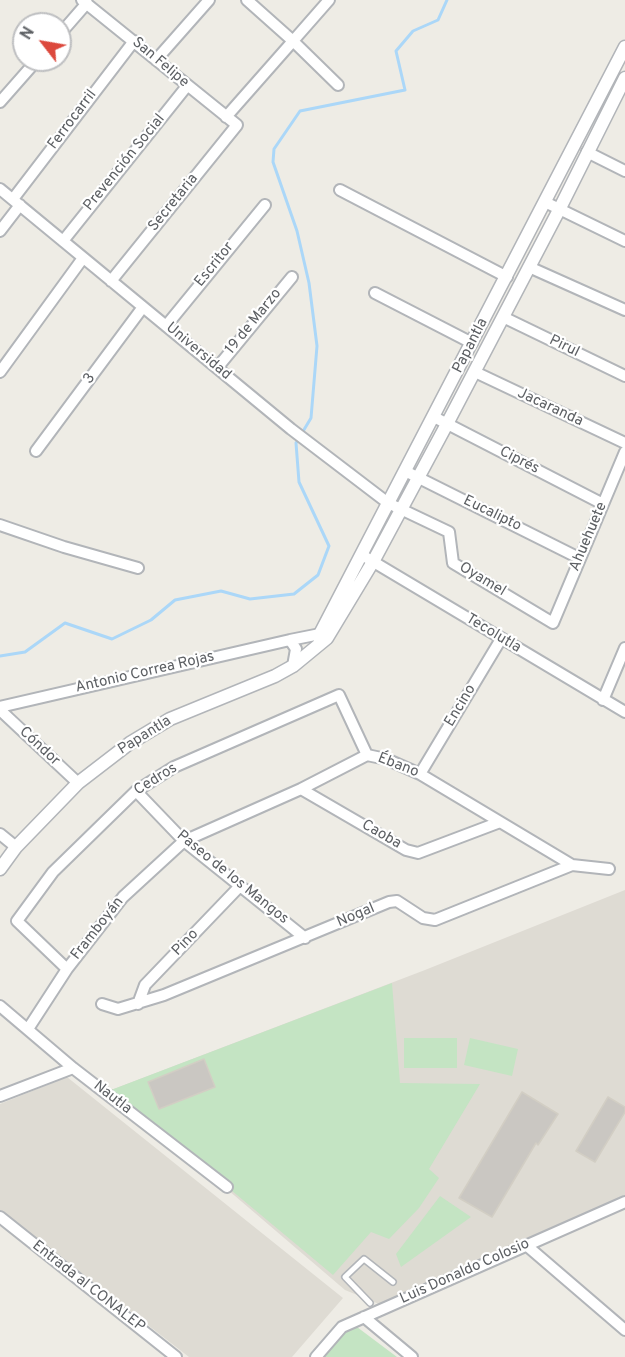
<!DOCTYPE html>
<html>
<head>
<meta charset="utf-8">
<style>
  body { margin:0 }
  #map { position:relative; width:625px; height:1357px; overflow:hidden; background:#eeece5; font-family:Overpass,sans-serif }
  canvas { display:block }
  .north { position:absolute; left:12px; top:12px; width:60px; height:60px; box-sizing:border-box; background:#fff; border:2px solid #bebfc1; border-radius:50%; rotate:301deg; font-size:16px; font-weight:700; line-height:24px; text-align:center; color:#5d6064 }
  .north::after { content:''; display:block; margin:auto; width:21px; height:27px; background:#dc493d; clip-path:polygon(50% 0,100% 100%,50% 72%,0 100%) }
</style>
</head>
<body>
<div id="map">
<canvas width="625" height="1357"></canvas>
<div class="north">N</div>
</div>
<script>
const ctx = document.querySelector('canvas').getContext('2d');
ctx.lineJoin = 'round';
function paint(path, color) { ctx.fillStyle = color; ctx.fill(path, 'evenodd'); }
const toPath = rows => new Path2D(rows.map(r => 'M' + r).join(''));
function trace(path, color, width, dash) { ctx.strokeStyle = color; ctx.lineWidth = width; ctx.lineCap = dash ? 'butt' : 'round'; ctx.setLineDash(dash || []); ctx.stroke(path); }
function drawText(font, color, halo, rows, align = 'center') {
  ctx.font = font + ' Overpass,sans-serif'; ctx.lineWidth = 4.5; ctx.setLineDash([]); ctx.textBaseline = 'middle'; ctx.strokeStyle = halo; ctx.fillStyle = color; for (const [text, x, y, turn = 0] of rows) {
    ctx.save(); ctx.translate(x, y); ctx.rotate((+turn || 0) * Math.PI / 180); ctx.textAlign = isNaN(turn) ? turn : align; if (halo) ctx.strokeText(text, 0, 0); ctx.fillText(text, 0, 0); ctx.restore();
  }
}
const education = toPath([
  [625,890,625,1199,379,1304,345,1290,111,1090,425,970],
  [67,1077,343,1298,292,1357,189,1357,0,1210,0,1104]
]);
const green = toPath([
  [392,983,400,1083,480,1084,429,1169,439,1178,419,1208,389,1239,371,1232,333,1275,111,1090],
  [404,1038,457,1038,457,1068,404,1068],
  [470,1038,518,1049,512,1076,464,1065],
  [440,1196,471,1217,401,1267,396,1254],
  [353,1324,397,1357,319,1357]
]);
const stream = toPath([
  [302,433,311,418,317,346,309,283,297,231,273,162,274,149,300,111,405,90,396,51,413,31,438,20,447,0],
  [0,656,25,652,65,623,112,639,151,620,175,600,221,591,250,599,294,594,318,575,329,546,299,482,296,443,299,439]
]);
const building = toPath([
  [204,1059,215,1087,159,1109,148,1082,204,1059],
  [522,1092,558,1114,538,1145,536,1143,492,1217,459,1198,522,1092],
  [608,1097,625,1107,625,1112,595,1162,576,1151,608,1097]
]);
const service = toPath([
  [370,1303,345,1277,364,1259,393,1282]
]);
const minor = toPath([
  [82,0,237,125,111,281],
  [329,0,293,41,338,85],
  [60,34,87,3],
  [156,60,209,0],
  [0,102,37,60],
  [226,117,293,41,247,0],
  [587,152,625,171],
  [0,189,291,429,388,503,449,532,453,563,553,623,625,452],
  [340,190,507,277],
  [13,199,134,41],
  [545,202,625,241],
  [0,231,20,205],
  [63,241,187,86],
  [529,267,625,310],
  [375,293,472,343],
  [503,317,625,376],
  [166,326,265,205],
  [217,368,292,277],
  [0,372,83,258],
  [475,372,625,443],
  [434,417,603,504],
  [36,451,143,307],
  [405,471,579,558],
  [0,525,64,547,138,568],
  [362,555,625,712],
  [290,640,296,649,293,666],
  [603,700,625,648],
  [0,707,290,640,320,634,327,638],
  [0,710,78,783],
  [420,774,501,639],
  [301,789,406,850,418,853,500,822],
  [136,791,184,841,305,938],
  [0,834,16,847],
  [67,969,17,921,53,872,136,791,174,767,339,695,367,755],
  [102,1004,118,1009,164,995,389,902,397,901,423,918,435,920,572,865,609,869],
  [138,1004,145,985,240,886],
  [0,1006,73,1068,227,1187],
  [28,1029,67,969,123,897,184,841,301,789,367,755,386,759,420,774,572,865],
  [0,1096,73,1068],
  [0,1217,176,1357],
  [526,1245,625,1330],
  [364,1317,412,1357],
  [316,1357,342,1327,625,1202]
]);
const tertiary = toPath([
  [320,641,320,634,625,47],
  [0,869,16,847,78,783,130,743,170,719,275,676,293,666,327,638,374,560,447,424,559,210,625,78]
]);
const streetNames = [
  ["San Felipe",160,63,40],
  ["Ferrocarril",73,120,-53],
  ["Prevención Social",125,163,-51],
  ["Secretaria",174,203,-51],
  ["Escritor",215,265,-51],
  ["19 de Marzo",254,322,-51],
  ["Papantla",471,346,-63],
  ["Pirul",564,347,26],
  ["Universidad",198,352,40],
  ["3",90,379,-53],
  ["Jacaranda",550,408,25],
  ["Ciprés",519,461,27],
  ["Eucalipto",492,514,26],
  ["Ahuehuete",589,537,-67],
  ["Oyamel",482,580,31],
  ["Tecolutla",493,634,31],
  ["Antonio Correa Rojas",145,673,-13],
  ["Encino",461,706,-59],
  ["Papantla",145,736,-32],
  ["Cóndor",39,747,43],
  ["Ébano",398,766,21],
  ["Cedros",156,780,-32],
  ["Caoba",381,835,30],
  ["Paseo de los Mangos",232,878,39],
  ["Nogal",356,916,-23],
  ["Framboyán",98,929,-52],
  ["Pino",186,943,-46],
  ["Nautla",112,1098,38],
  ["Luis Donaldo Colosio",465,1272,-24],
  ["Entrada al CONALEP",88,1287,38]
];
paint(education, '#dedbd3');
paint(green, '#c4e4c3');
trace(stream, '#abd7f8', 3);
paint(building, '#cac7c2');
trace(building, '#d2cec4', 1.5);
trace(service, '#b2b5b9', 8);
trace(minor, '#b2b5b9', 14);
trace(tertiary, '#b2b5b9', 15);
trace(service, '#fff', 5);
trace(minor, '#fff', 10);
trace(tertiary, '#fff', 12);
drawText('15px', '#5d6064', '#fff', streetNames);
</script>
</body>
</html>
